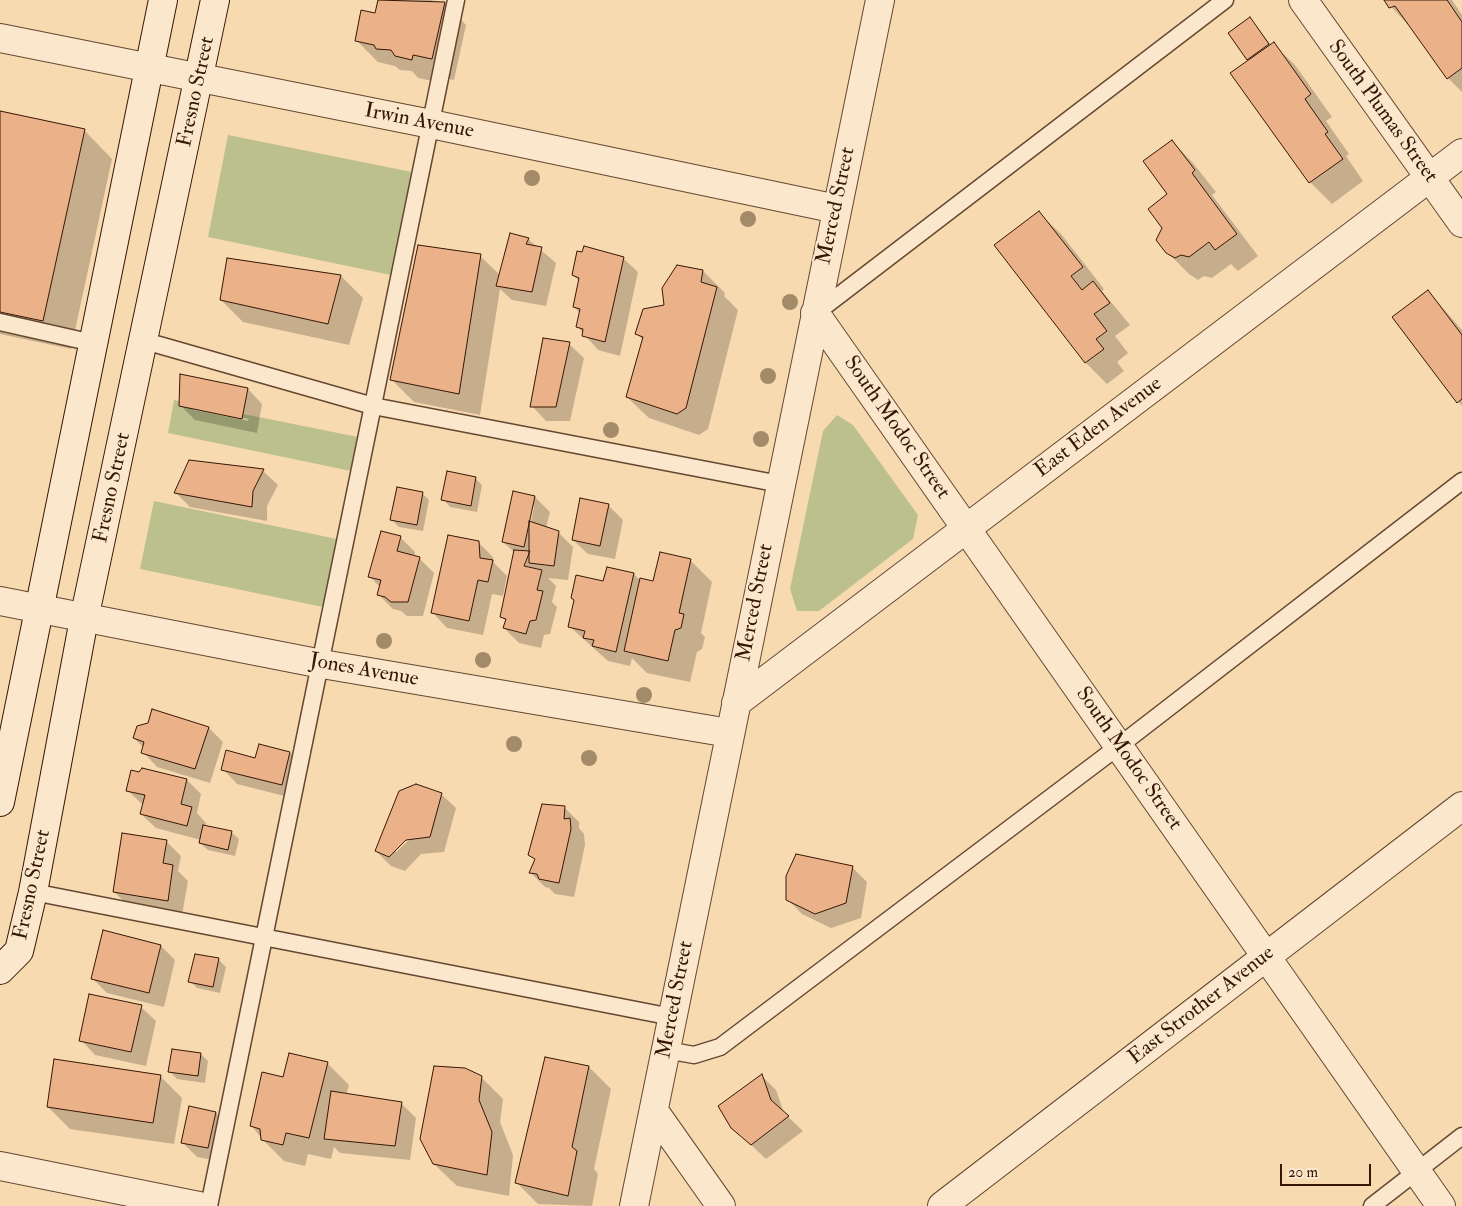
<!DOCTYPE html>
<html>
<head>
<meta charset="utf-8">
<style>
  body { margin:0 }
  #map { position:relative; width:1462px; height:1206px; overflow:hidden; background:#f8dab1; font-family:"IM FELL Double Pica",serif }
  canvas { display:block }
  .scale { position:absolute; left:1280px; top:1164px; width:91px; height:22px; box-sizing:border-box; border:2px solid #361605; border-top:0; padding-left:6px; font-size:15px; line-height:18px; white-space:nowrap; color:#361605; -webkit-text-stroke:4px #fae7cc; paint-order:stroke }
</style>
</head>
<body>
<div id="map">
<canvas width="1462" height="1206"></canvas>
<div class="scale">20 m</div>
</div>
<script>
const ctx = document.querySelector('canvas').getContext('2d');
ctx.lineJoin = 'round';
function paint(path, color) { ctx.fillStyle = color; ctx.fill(path, 'evenodd'); }
const toPath = rows => new Path2D(rows.map(r => 'M' + r).join(''));
function trace(path, color, width, dash) { ctx.strokeStyle = color; ctx.lineWidth = width; ctx.lineCap = dash ? 'butt' : 'round'; ctx.setLineDash(dash || []); ctx.stroke(path); }
function drawText(font, color, halo, rows, align = 'center') {
  ctx.font = font + ' "IM FELL Double Pica",serif'; ctx.lineWidth = 4.5; ctx.setLineDash([]); ctx.textBaseline = 'middle'; ctx.strokeStyle = halo; ctx.fillStyle = color; for (const [text, x, y, turn = 0] of rows) {
    ctx.save(); ctx.translate(x, y); ctx.rotate((+turn || 0) * Math.PI / 180); ctx.textAlign = isNaN(turn) ? turn : align; if (halo) ctx.strokeText(text, 0, 0); ctx.fillText(text, 0, 0); ctx.restore();
  }
}
const green = toPath([
  [228,135,412,172,391,275,208,237],
  [174,400,358,437,351,471,168,433],
  [837,415,853,425,918,515,913,539,819,611,797,611,790,589,823,431],
  [154,501,337,539,323,607,140,569]
]);
const shadow = toPath([
  [379,0,431,0,445,3,466,25,454,80,435,76,433,81,418,78,412,71,400,70,395,66,378,62,356,40,376,15],
  [1385,0,1452,0,1462,15,1462,92,1448,78,1412,29],
  [1250,19,1271,45,1273,44,1295,65,1332,117,1326,121,1349,154,1346,156,1363,181,1332,204,1310,182,1250,61,1230,34],
  [0,112,84,130,112,159,71,349,0,334],
  [1172,141,1193,163,1216,192,1212,195,1258,256,1238,271,1231,264,1212,278,1204,276,1198,280,1189,274,1167,252,1164,227,1169,194],
  [1039,213,1061,234,1104,289,1102,291,1130,325,1115,336,1128,353,1117,362,1124,371,1107,384,1085,362],
  [528,239,556,263,546,306,512,300,500,289,480,415,414,402,392,380,480,256,500,275],
  [623,258,638,272,620,356,598,350,577,326,580,313,574,307,579,281,573,275],
  [703,271,725,293,724,296,738,310,708,429,699,435,649,418,627,397,644,341,637,334],
  [341,276,363,298,349,345,243,322,221,300],
  [1428,291,1462,330,1462,406,1393,317],
  [569,344,584,358,570,421,546,421,532,406],
  [248,389,262,404,257,433,195,420,180,405],
  [193,407,249,419,248,421,193,410],
  [190,461,263,471,278,485,267,506,267,521,190,507,175,492],
  [475,478,482,485,477,512,450,507,443,499],
  [514,492,535,497,550,512,546,528,558,532,573,547,568,580,548,578,556,586,552,602,557,607,550,634,544,635,541,648,519,643,504,628,506,621,502,617,514,552,503,542],
  [532,506,534,506,530,528,527,527],
  [422,493,429,500,423,531,399,527,392,520],
  [608,505,623,520,615,559,588,554,573,540],
  [400,537,415,552,414,557,420,559,434,573,423,616,407,616,401,611,393,609,378,594,380,587,369,576],
  [478,542,493,557,494,563,507,576,503,596,492,594,483,635,447,628,433,613],
  [690,560,712,582,701,633,705,637,702,649,697,652,690,682,647,673,632,658,630,666,608,661,569,626,604,583,634,574,641,581,654,582],
  [209,728,223,742,210,783,157,767,143,752,144,748,134,738],
  [290,753,304,768,296,799,237,784,223,769,256,759],
  [187,780,201,794,197,813,206,823,205,827,231,832,239,839,235,856,208,850,200,843,201,840,156,828,141,814,143,805,127,790],
  [441,794,456,808,444,852,421,854,405,871,391,866,376,851],
  [410,835,412,837,396,852,396,849],
  [565,808,579,822,579,828,584,834,585,845,574,897,555,894,549,888,545,887,531,873,535,860,529,854],
  [166,841,181,856,178,871,188,881,182,915,129,906,114,892],
  [852,867,867,882,861,918,831,928,802,914,787,899],
  [161,946,175,960,164,1007,107,993,92,978],
  [219,960,226,967,220,993,197,988,190,981],
  [141,1007,156,1021,146,1066,95,1055,81,1040],
  [201,1054,208,1061,205,1083,177,1079,170,1072],
  [327,1063,349,1085,346,1095,401,1103,416,1118,410,1160,340,1153,334,1147,331,1159,308,1154,305,1166,284,1161,262,1139,251,1125,284,1078],
  [589,1067,611,1089,594,1169,598,1174,592,1206,538,1204,516,1182],
  [160,1076,182,1098,174,1144,70,1129,48,1107],
  [762,1076,776,1090,784,1113,803,1131,766,1159,732,1127],
  [481,1077,503,1099,500,1122,513,1155,509,1196,457,1186,434,1164],
  [216,1113,230,1127,223,1162,197,1157,183,1143]
]);
const building = toPath([
  [378,0,445,2,432,59,413,55,412,60,395,56,391,50,376,49,374,45,355,41,361,10,375,13,378,0],
  [1384,0,1447,0,1462,22,1462,68,1447,79,1395,6,1389,8,1384,0],
  [1250,17,1269,44,1247,60,1228,33,1250,17],
  [1274,42,1311,94,1305,99,1328,132,1325,134,1343,159,1309,183,1230,73,1274,42],
  [0,111,85,129,43,321,0,312,0,111],
  [1172,140,1195,170,1192,173,1237,234,1215,250,1209,242,1189,257,1181,255,1175,258,1166,253,1156,240,1162,228,1148,209,1167,194,1143,161,1172,140],
  [1039,211,1083,267,1071,276,1082,290,1093,281,1110,303,1094,314,1107,331,1096,339,1104,349,1085,363,994,245,1039,211],
  [510,233,529,238,526,244,542,247,532,292,496,286,510,233],
  [418,245,481,254,459,394,390,380,418,245],
  [584,246,624,257,605,342,582,336,583,329,576,327,580,309,573,307,579,278,572,275,577,251,582,252,584,246],
  [227,258,341,275,328,324,220,300,227,258],
  [677,265,703,270,701,282,717,287,686,408,677,414,626,397,643,337,635,334,643,309,664,305,662,288,677,265],
  [1428,290,1462,335,1462,399,1457,403,1392,317,1428,290],
  [543,338,570,342,556,407,530,407,543,338],
  [180,374,248,388,242,419,179,406,180,374],
  [189,460,264,469,253,491,252,507,174,493,189,460],
  [447,471,476,477,471,506,441,500,447,471],
  [397,487,423,492,417,525,390,520,397,487],
  [513,491,535,496,524,547,502,542,513,491],
  [580,498,609,504,600,546,572,540,580,498],
  [529,521,559,531,554,566,529,563,529,521],
  [381,531,401,536,397,551,420,557,408,602,391,602,385,597,377,595,381,580,368,577,381,531],
  [448,535,479,541,480,558,493,560,488,582,478,580,469,621,431,613,448,535],
  [514,550,530,551,524,566,542,570,537,590,543,591,536,620,530,621,526,634,503,628,506,619,500,617,514,550],
  [660,552,691,559,679,613,684,614,681,628,675,630,668,661,624,651,640,578,653,581,660,552],
  [607,567,634,573,616,652,592,646,594,640,583,638,585,631,568,627,574,600,571,598,576,575,603,581,607,567],
  [152,709,209,727,195,769,141,753,144,742,133,738,137,726,148,723,152,709],
  [259,744,290,752,282,785,221,770,226,750,255,758,259,744],
  [142,768,187,779,181,804,192,807,187,826,140,814,145,795,126,791,131,770,139,772,142,768],
  [416,784,442,793,430,837,406,840,389,857,375,851,399,791,416,784],
  [542,804,565,806,564,819,570,818,571,829,559,883,539,879,537,874,529,873,535,859,528,855,542,804],
  [203,825,232,831,228,850,199,843,203,825],
  [122,833,167,840,163,863,173,865,168,901,113,892,122,833],
  [796,854,853,866,846,903,815,914,786,900,786,876,796,854],
  [103,930,161,945,149,993,91,979,103,930],
  [195,954,219,958,213,987,188,982,195,954],
  [89,994,142,1005,131,1052,79,1041,89,994],
  [172,1049,201,1053,198,1076,168,1072,172,1049],
  [289,1053,328,1062,309,1138,286,1133,283,1145,261,1140,260,1129,250,1126,262,1072,283,1077,289,1053],
  [545,1057,589,1066,572,1147,577,1151,568,1196,515,1183,545,1057],
  [54,1059,161,1075,153,1123,47,1107,54,1059],
  [434,1066,465,1068,482,1076,479,1100,492,1132,487,1175,433,1164,420,1139,434,1066],
  [762,1074,771,1100,789,1116,751,1145,731,1128,718,1106,762,1074],
  [331,1091,402,1102,395,1146,324,1139,331,1091],
  [189,1106,216,1112,208,1148,181,1143,189,1106]
]);
const service = toPath([
  [816,313,1225,0],
  [0,322,93,343],
  [145,341,373,406,780,484],
  [33,892,672,1017],
  [666,1050,694,1055,720,1047,1119,746,1462,481],
  [209,1206,456,0],
  [1372,1206,1462,1136]
]);
const minor = toPath([
  [1303,0,1462,223],
  [0,38,431,124,837,209],
  [815,313,1441,1206],
  [0,601,322,664,729,733],
  [736,703,1462,153],
  [654,1111,721,1206],
  [0,1166,199,1206],
  [634,1206,880,0],
  [942,1206,1462,806]
]);
const secondary = toPath([
  [0,802,163,0],
  [0,970,19,951,33,892,84,619,215,0]
]);
const trees = [
  [532,178],
  [748,219],
  [790,302],
  [768,376],
  [611,430],
  [761,439],
  [384,641],
  [483,660],
  [644,695],
  [514,744],
  [589,758]
];
const streetNames = [
  ["Fresno Street",197,92,-78],
  ["South Plumas Street",1382,112,54],
  ["Irwin Avenue",419,122,11],
  ["Merced Street",837,206,-78],
  ["South Modoc Street",896,428,55],
  ["East Eden Avenue",1099,428,-37],
  ["Fresno Street",113,488,-78],
  ["Merced Street",756,603,-79],
  ["Jones Avenue",364,671,10],
  ["South Modoc Street",1128,759,55],
  ["Fresno Street",33,885,-78],
  ["Merced Street",676,1000,-79],
  ["East Strother Avenue",1202,1006,-38]
];
paint(green, '#bcc08d');
paint(shadow, '#0003');
paint(building, '#ebb28a');
trace(building, '#361605', 1);
trace(service, '#664730', 19);
trace(minor, '#664730', 30);
trace(secondary, '#361605', 30);
trace(service, '#fae7cc', 16);
trace(minor, '#fae7cc', 28);
trace(secondary, '#fae7cc', 28);
ctx.fillStyle = '#a38a69';
for (const [x, y] of trees) { ctx.beginPath(); ctx.arc(x, y, 8, 0, 2 * Math.PI); ctx.fill(); }
drawText('21px', '#361605', '#fae7cc', streetNames);
</script>
</body>
</html>
